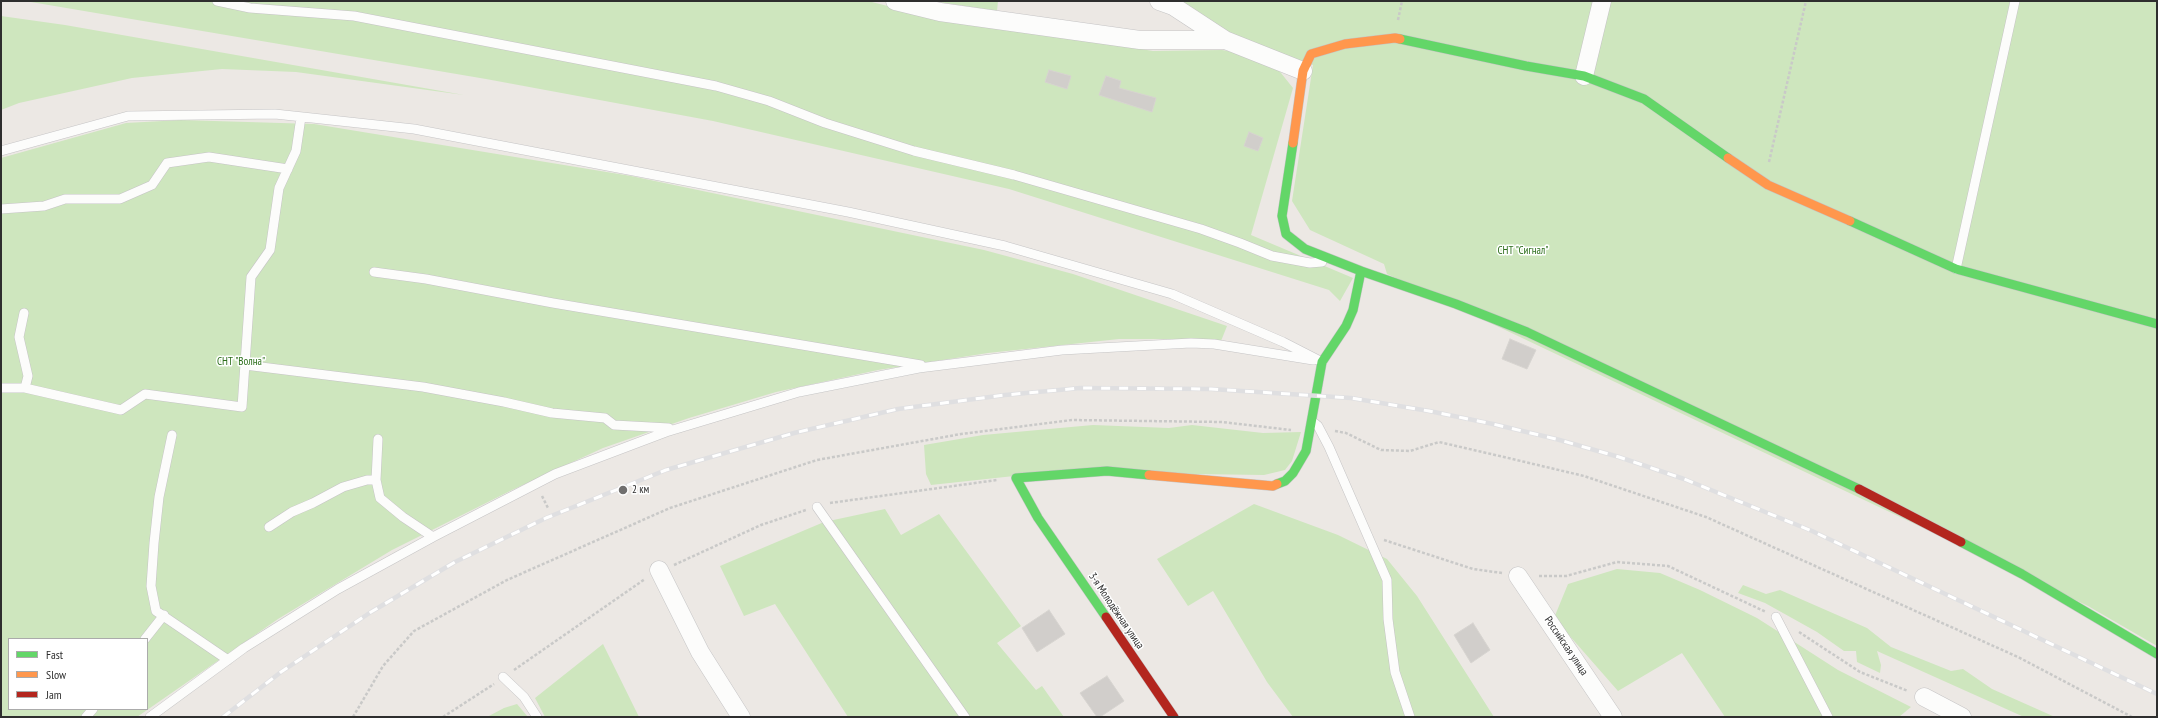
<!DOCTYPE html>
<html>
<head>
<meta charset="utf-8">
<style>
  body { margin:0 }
  #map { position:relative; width:2158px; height:718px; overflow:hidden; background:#ece8e4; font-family:"PT Sans Narrow",sans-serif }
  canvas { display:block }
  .frame { position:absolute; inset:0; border:2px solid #2e2e2e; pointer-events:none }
  .legend { position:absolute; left:8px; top:638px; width:140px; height:72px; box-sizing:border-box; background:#fff; border:1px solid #ababab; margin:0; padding:5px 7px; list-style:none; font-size:12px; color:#2e2e2e }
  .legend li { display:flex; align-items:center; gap:8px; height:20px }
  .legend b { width:20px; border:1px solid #ababab }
</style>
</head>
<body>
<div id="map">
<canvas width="2158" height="718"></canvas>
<div class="frame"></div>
<ul class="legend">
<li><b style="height:5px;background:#63d668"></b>Fast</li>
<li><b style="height:5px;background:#ff974d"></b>Slow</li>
<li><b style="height:5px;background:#b3261e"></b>Jam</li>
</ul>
</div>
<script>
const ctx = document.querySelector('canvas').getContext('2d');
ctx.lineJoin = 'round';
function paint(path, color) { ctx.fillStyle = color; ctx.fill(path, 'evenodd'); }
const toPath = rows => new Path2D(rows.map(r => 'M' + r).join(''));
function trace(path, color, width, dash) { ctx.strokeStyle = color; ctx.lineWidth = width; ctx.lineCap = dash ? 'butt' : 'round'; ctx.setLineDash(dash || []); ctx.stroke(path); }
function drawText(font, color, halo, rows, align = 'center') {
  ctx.font = font + ' "PT Sans Narrow",sans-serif'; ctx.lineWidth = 3; ctx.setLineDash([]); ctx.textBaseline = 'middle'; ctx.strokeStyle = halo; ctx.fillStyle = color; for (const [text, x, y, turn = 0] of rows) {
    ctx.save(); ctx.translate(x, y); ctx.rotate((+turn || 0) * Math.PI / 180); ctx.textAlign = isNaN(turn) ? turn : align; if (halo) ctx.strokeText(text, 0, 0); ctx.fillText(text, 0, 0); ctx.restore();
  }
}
const green = toPath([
  [25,1,868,1,911,12,1153,51,1222,50,1239,53,1277,68,1293,88,1251,235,1353,278,1340,301,1329,290,1009,189,713,121,486,79],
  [932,1,998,1,997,11],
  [1168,1,2157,1,2157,646,2088,606,1387,274,1384,264,1310,230,1292,201,1313,65,1233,38],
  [1,16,65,25,464,95,296,72,222,69,132,78,19,103,1,110],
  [181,120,314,124,631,176,984,250,1073,274,1227,326,1221,341,1209,339,1119,339,988,353,878,370,776,392,689,418,603,448,512,490,392,550,278,619,137,717,1,717,1,158,126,123],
  [9,639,147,639,147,709,9,709],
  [1093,425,1169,428,1192,425,1263,433,1301,432,1292,461,1285,470,1264,475,1051,472,931,485,926,474,924,445,983,435],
  [1254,504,1338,535,1387,559,1417,596,1494,717,1293,717,1267,682,1213,591,1188,606,1157,559],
  [885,509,901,535,939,514,1021,626,997,643,1036,690,1042,686,1064,717,848,717,775,604,744,616,720,566,824,522],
  [1617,569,1660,573,1700,590,1757,618,1838,670,1911,707,1899,717,1725,717,1682,653,1618,691,1554,618,1568,584],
  [1743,585,1766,594,1780,590,1867,628,1891,647,1951,671,1963,669,1992,689,2055,717,2024,717,1877,651,1881,665,1880,673,1857,662,1856,651,1844,651,1817,632,1765,603,1738,593],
  [603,644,639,717,545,717,535,698],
  [517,704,528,717,487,717,504,708]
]);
const building = toPath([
  [1049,70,1071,76,1067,89,1045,82,1049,70],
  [1106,76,1121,81,1119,88,1156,98,1152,112,1099,95,1106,76],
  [1249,132,1263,138,1258,151,1244,146,1249,132],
  [1510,339,1536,350,1527,369,1502,359,1510,339],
  [1049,610,1065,634,1037,652,1022,628,1049,610],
  [1473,623,1490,650,1471,663,1454,635,1473,623],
  [1107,676,1124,701,1100,717,1097,717,1080,693,1107,676]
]);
const path = toPath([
  [1398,20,1402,1],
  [1769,162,1806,1],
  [1335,431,1346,433,1381,450,1410,451,1439,442,1504,457,1584,476,1706,517,2018,657,2132,717],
  [542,496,548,508],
  [830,503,997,480],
  [1384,540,1473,569,1502,573],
  [674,565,761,525,806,510],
  [1539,576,1566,576,1617,562,1668,566,1766,612],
  [1799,632,1860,672,1908,691],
  [514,670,645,579],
  [353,717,383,666,414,631,507,580,670,508,817,460,961,434,1072,420,1222,422,1291,430],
  [443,717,494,684]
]);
const lane = toPath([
  [217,1,250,8,354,16,716,86,769,101,825,123,914,151,1014,175,1201,229,1240,243,1272,256,1310,263,1322,262],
  [1,151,128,116,275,114,414,129,848,212,1005,246,1172,294,1283,342,1322,362],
  [1,209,44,206,65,199,120,199,152,185,167,163,209,157,288,169],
  [1956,269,2015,1],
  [374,272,426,279,553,303,921,365],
  [24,313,19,337,28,376,25,388],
  [245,365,423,387,504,402,552,413,605,418,614,425,669,428],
  [1,388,25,388,121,410,145,394,242,407,251,277,270,250,279,188,296,151,301,117],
  [1313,422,1318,426,1329,447,1387,580,1388,619,1395,672,1410,717],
  [172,435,159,497,154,543,151,586,156,611,228,660],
  [378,439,376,480,380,498,403,517,433,537],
  [817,507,965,717],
  [269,527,292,512,313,503,343,487,367,480,376,480],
  [1776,617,1828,717],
  [145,639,164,615],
  [503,677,524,697,537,717],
  [86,717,93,709],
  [150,717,244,648,338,589,433,537,555,474,666,432,799,392,919,368,1062,350,1191,343,1214,344,1313,360]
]);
const street = toPath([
  [895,1,940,12,1140,40,1225,40],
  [1159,1,1173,6,1225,40,1303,71],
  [1584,76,1602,1],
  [659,570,700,652,741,717],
  [1518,576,1613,717],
  [1924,697,1962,717]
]);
const fast = toPath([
  [1400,39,1526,66,1584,76,1644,99,1728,158],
  [1850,221,1956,269,2157,324],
  [1361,271,1456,304,1527,332,1859,489],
  [1277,484,1285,481,1293,473,1306,451,1322,362,1346,326,1353,310,1361,271,1305,249,1286,234,1282,216,1293,143],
  [1961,542,2022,574,2157,654],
  [1106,617,1038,518,1016,478,1107,471,1149,475]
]);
const slow = toPath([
  [1293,143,1303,71,1311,54,1345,44,1395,38,1400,39],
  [1728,158,1768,185,1850,221],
  [1149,475,1273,486,1277,484]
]);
const jam = toPath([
  [1859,489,1961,542],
  [1106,617,1174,717]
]);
const rail = toPath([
  [223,717,281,672,371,612,455,562,546,518,666,470,794,433,898,409,1005,395,1080,388,1211,389,1351,398,1429,411,1493,424,1556,439,1619,457,1684,479,1812,531,2157,694]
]);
const markers = [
  [623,490,5,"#706f6e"]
];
const parkNames = [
  ["СНТ \"Сигнал\"",1523,251],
  ["СНТ \"Волна\"",241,362]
];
const poiNames = [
  ["2 км",632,490]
];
const streetNames = [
  ["3-я Молодёжная улица",1116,611,56],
  ["Российская улица",1566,646,56]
];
paint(green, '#cee6be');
paint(building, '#d1cecb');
trace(building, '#d7d4d0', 1);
trace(lane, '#c5c4c5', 10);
trace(street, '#c5c4c5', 19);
trace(fast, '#c5c4c5', 10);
trace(slow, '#c5c4c5', 10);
trace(jam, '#c5c4c5', 10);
trace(path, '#c9c9c8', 2.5, [3, 2]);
trace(lane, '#fcfcfb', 9);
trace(street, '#fcfcfb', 18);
trace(fast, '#63d668', 9);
trace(slow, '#ff974d', 9);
trace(jam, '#b3261e', 9);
trace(rail, '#dfdfe1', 4.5);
trace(rail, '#fff', 3, [9]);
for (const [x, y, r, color] of markers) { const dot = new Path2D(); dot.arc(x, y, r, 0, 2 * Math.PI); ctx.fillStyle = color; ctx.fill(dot); trace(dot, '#fff', 1.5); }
drawText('11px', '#2c6e1b', '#fff', parkNames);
drawText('11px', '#2e2e2e', '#fff', poiNames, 'left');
drawText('11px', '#2e2e2e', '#fff', streetNames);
</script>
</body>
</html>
